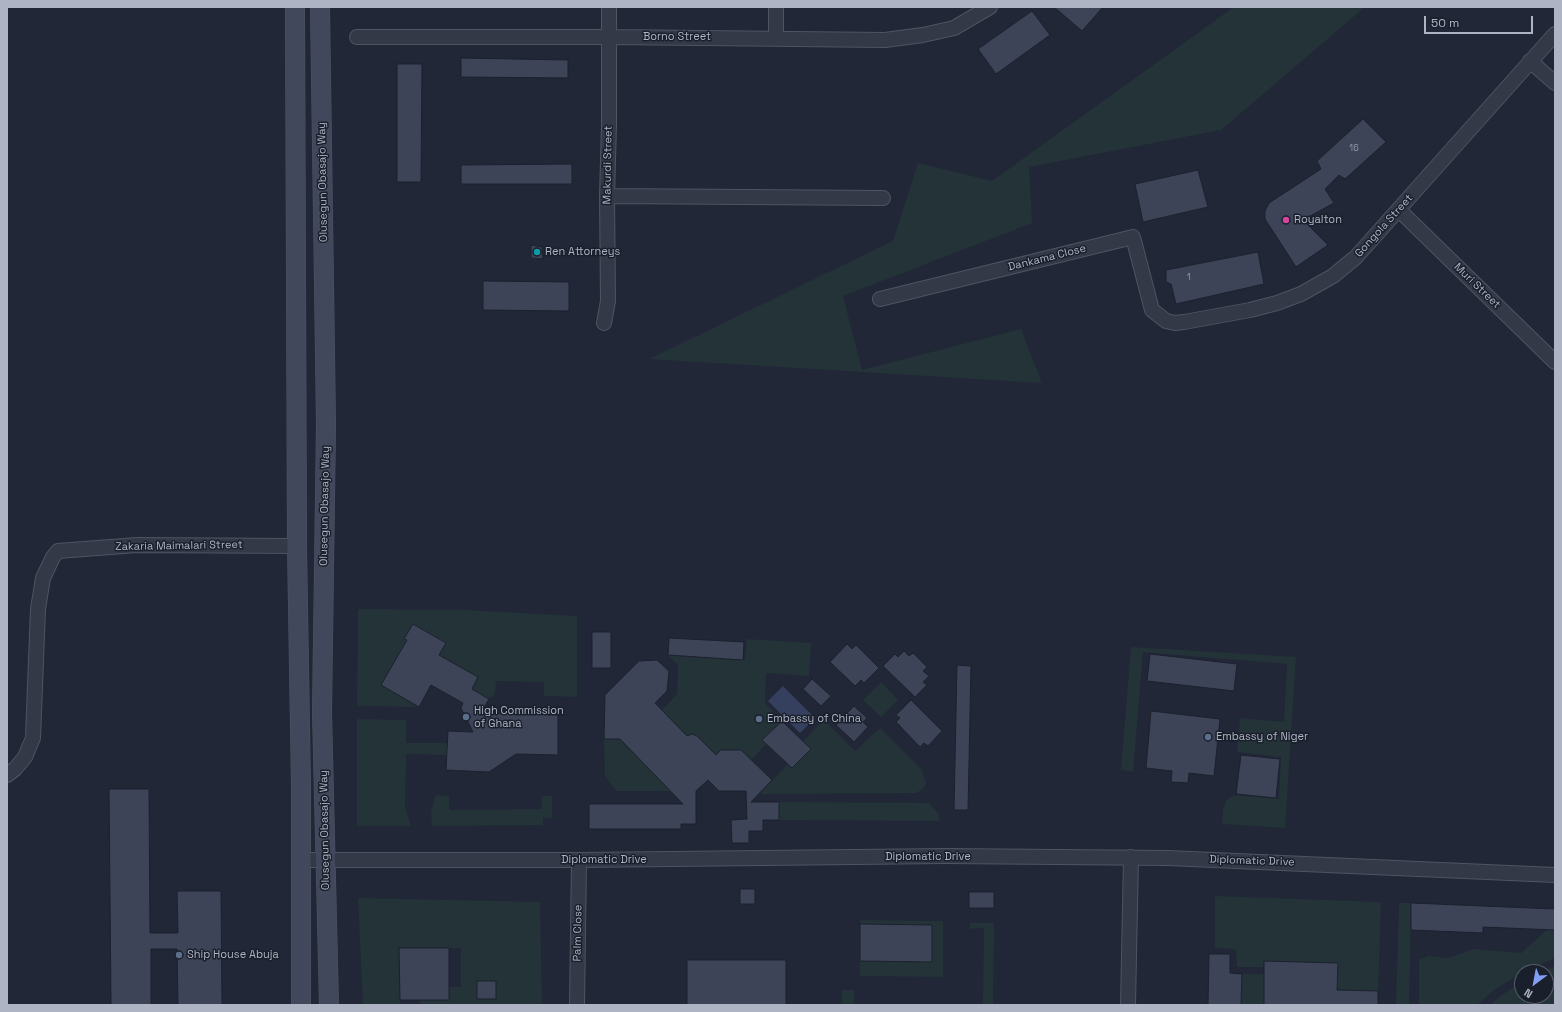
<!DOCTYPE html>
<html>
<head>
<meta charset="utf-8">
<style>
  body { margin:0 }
  #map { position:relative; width:1562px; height:1012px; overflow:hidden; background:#212737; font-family:"Space Grotesk",sans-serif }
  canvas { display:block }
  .frame { position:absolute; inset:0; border:8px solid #afb4c4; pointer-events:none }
  .north { position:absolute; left:1514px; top:964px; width:40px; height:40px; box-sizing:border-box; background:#1a1f2c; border:1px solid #565b69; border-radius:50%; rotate:212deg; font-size:11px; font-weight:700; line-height:16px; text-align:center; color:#afb4c4 }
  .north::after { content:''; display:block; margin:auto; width:14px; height:18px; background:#839ef5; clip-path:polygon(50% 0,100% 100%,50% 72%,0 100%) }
  .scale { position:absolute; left:1424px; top:16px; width:109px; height:18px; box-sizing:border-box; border:2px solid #afb4c4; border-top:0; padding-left:5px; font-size:12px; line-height:14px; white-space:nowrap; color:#afb4c4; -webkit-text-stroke:3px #1a1f2c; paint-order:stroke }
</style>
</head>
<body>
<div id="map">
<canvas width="1562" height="1012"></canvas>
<div class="frame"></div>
<div class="north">N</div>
<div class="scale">50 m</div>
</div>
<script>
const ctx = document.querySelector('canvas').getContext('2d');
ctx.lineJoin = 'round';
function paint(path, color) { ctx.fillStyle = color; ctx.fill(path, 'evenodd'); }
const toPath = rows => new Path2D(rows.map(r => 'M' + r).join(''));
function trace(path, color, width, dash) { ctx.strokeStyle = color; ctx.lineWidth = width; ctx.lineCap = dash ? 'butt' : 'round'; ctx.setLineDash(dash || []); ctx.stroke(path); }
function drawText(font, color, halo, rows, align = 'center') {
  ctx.font = font + ' "Space Grotesk",sans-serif'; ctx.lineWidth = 3; ctx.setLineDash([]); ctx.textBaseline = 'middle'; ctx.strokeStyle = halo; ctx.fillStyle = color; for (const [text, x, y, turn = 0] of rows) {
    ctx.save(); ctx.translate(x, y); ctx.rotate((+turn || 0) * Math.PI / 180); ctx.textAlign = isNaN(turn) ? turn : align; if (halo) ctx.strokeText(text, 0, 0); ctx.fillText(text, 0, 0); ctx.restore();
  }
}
const green = toPath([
  [1234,7,1365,7,1221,130,1029,167,1032,223,843,296,862,370,1021,329,1042,383,649,359,893,241,918,163,992,181],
  [358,609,464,610,577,616,577,697,544,696,544,682,496,681,495,694,489,699,472,689,478,677,442,656,429,678,396,659,381,685,419,707,357,706],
  [413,624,446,643,437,658,405,639],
  [747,639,811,643,809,676,766,673,765,703,782,721,763,740,766,744,751,760,741,750,721,750,716,755,697,736,692,734,687,736,662,710,677,694,678,665,668,655,745,660],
  [1131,647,1296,657,1285,828,1222,824,1223,809,1227,800,1234,795,1279,799,1281,757,1237,752,1240,718,1284,722,1287,664,1143,652,1133,772,1121,770],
  [881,682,898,700,881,717,863,700],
  [357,719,406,720,406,743,447,743,447,755,406,754,405,807,411,826,357,826],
  [824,720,855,751,880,728,921,769,926,783,923,789,916,793,761,794,761,792,788,764,792,768,811,749,803,741],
  [604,739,620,739,670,791,616,791,605,776],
  [436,795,449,796,449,810,542,809,542,796,552,796,552,818,543,818,543,825,432,826,431,812],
  [779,802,929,803,939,814,939,821,779,820],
  [1215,896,1381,902,1378,991,1337,990,1337,963,1265,961,1264,967,1237,967,1236,949,1215,948],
  [358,898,540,902,542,1005,420,1005,419,1000,449,1000,449,987,461,987,461,948,399,948,400,1005,363,1005],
  [477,981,496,981,496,999,477,999],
  [1399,903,1411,903,1409,1005,1396,1005],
  [860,920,943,921,943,977,860,976,860,961,932,962,932,925,860,924],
  [970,923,994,923,993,1005,983,1005,984,928,970,929],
  [1547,930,1555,930,1555,958,1522,972,1493,991,1477,1005,1419,1005,1419,960,1428,956,1448,958,1474,949,1521,953],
  [1555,966,1555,1005,1490,1005,1499,997,1522,982,1522,996,1546,996,1546,972,1541,972],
  [1242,974,1264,974,1264,1005,1241,1005],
  [842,990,854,990,854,1005,842,1005]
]);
const water = toPath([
  [783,686,815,718,800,733,768,701]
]);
const building = toPath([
  [1054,7,1103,7,1082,31,1054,7],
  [1032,11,1050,35,996,74,978,49,1032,11],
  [461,58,568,60,568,78,461,77,461,58],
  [397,64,422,64,421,182,397,182,397,64],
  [1363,119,1386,142,1345,179,1339,175,1325,189,1334,203,1303,220,1328,245,1296,267,1265,219,1265,211,1269,203,1321,169,1317,161,1363,119],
  [572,164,572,184,461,184,461,165,572,164],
  [1198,170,1208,207,1143,222,1135,184,1198,170],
  [531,245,542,247,543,259,531,258,531,245],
  [1258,252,1264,284,1176,304,1171,284,1166,282,1166,270,1258,252],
  [483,281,569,282,569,311,483,310,483,281],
  [413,624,446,643,439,655,478,677,472,689,489,699,481,713,558,715,558,755,516,754,489,772,446,770,448,731,473,732,461,708,463,703,431,685,419,707,381,685,407,640,404,639,413,624],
  [592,632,611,632,611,668,592,668,592,632],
  [669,638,744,642,743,660,668,655,669,638],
  [847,644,852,649,856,645,879,668,864,683,861,680,855,686,830,662,847,644],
  [904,651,909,656,913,653,927,667,923,671,929,676,923,682,927,685,915,697,883,666,895,654,898,657,904,651],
  [1150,654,1237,664,1234,691,1147,681,1150,654],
  [657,660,669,671,667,691,655,703,687,736,692,734,697,736,716,755,721,750,741,750,772,780,751,802,779,802,779,820,763,820,763,831,749,831,749,843,732,843,731,820,747,819,746,791,719,791,708,780,696,791,696,824,681,824,681,829,589,829,589,804,683,804,620,739,604,739,605,695,639,661,657,660],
  [957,665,971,666,968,810,954,810,957,665],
  [812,679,831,696,821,706,803,689,812,679],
  [911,700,942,731,928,746,924,743,920,747,896,722,900,718,896,715,911,700],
  [854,706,867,718,863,722,868,727,854,742,836,725,854,706],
  [1151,711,1220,719,1214,776,1189,773,1188,783,1171,782,1172,771,1146,768,1151,711],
  [782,721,811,749,792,768,762,740,782,721],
  [1241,755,1280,759,1276,798,1236,794,1241,755],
  [109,789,149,789,150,933,178,933,177,891,221,891,222,1005,178,1005,177,949,151,949,151,1005,111,1005,109,789],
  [740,889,755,889,755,904,740,904,740,889],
  [969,892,994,892,994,908,969,908,969,892],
  [1411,903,1555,909,1555,930,1483,927,1483,933,1411,930,1411,903],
  [860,924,932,925,932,962,860,961,860,924],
  [399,948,449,948,449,1000,400,1000,399,948],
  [1209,954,1230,954,1230,973,1242,974,1241,1005,1208,1005,1209,954],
  [687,960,786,960,786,1005,687,1005,687,960],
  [1264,961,1338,963,1337,990,1378,991,1378,1005,1264,1005,1264,961],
  [477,981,496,981,496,999,477,999,477,981]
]);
const minor = toPath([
  [776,7,776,38],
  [357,37,609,37,885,40,923,35,954,28,990,7],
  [1530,61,1555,83],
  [607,196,883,198],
  [1399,210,1555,362],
  [880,299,1133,237,1152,310,1166,321,1175,323,1184,322,1250,310,1277,303,1301,294,1333,276,1356,257,1555,34],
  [604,323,608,301,607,196,609,125,609,7],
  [7,775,15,769,25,757,33,738,38,609,43,578,53,557,58,551,137,545,297,546],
  [301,860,579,860,946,856,1168,858,1555,875],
  [577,1005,579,860],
  [1128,1005,1131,857]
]);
const secondary = toPath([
  [295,7,297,546,301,787,301,1005],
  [320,7,326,424,322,712,329,1005]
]);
const markers = [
  [1286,220,4,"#d1479c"],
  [537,252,4,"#0f9aa8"],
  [466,717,4,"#5c6f8a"],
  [759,719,4,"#5c6f8a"],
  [1208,737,4,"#5c6f8a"],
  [179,955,4,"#5c6f8a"]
];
const numberNames = [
  ["16",1354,149],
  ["1",1189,278]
];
const streetNames = [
  ["Borno Street",677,37],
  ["Makurdi Street",608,165,-89],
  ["Olusegun Obasajo Way",323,182,-91],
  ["Gongola Street",1384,226,-48],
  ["Dankama Close",1047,258,-14],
  ["Muri Street",1477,286,44],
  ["Olusegun Obasajo Way",325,506,-89],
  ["Zakaria Maimalari Street",179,546,-1],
  ["Olusegun Obasajo Way",325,830,-91],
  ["Diplomatic Drive",928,857],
  ["Diplomatic Drive",604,860],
  ["Diplomatic Drive",1252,861,2],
  ["Palm Close",578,933,-89]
];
const poiNames = [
  ["Royalton",1294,220],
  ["Ren Attorneys",545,252],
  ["High Commission",474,711],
  ["of Ghana",474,724],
  ["Embassy of China",767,719],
  ["Embassy of Niger",1216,737],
  ["Ship House Abuja",187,955]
];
paint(green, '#233338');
paint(water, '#35405e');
paint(building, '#3d4457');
trace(building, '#1c212e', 1);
trace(minor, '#4f5462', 16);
trace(secondary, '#4f5462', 20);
trace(minor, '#343948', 14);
trace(secondary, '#42485b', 19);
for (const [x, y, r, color] of markers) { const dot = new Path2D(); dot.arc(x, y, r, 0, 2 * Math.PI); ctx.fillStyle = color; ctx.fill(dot); trace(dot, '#1a1f2c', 1.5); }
drawText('9px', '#9298a9', null, numberNames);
drawText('11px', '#afb4c4', '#1a1f2c', streetNames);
drawText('11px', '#afb4c4', '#1a1f2c', poiNames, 'left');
</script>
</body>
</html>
